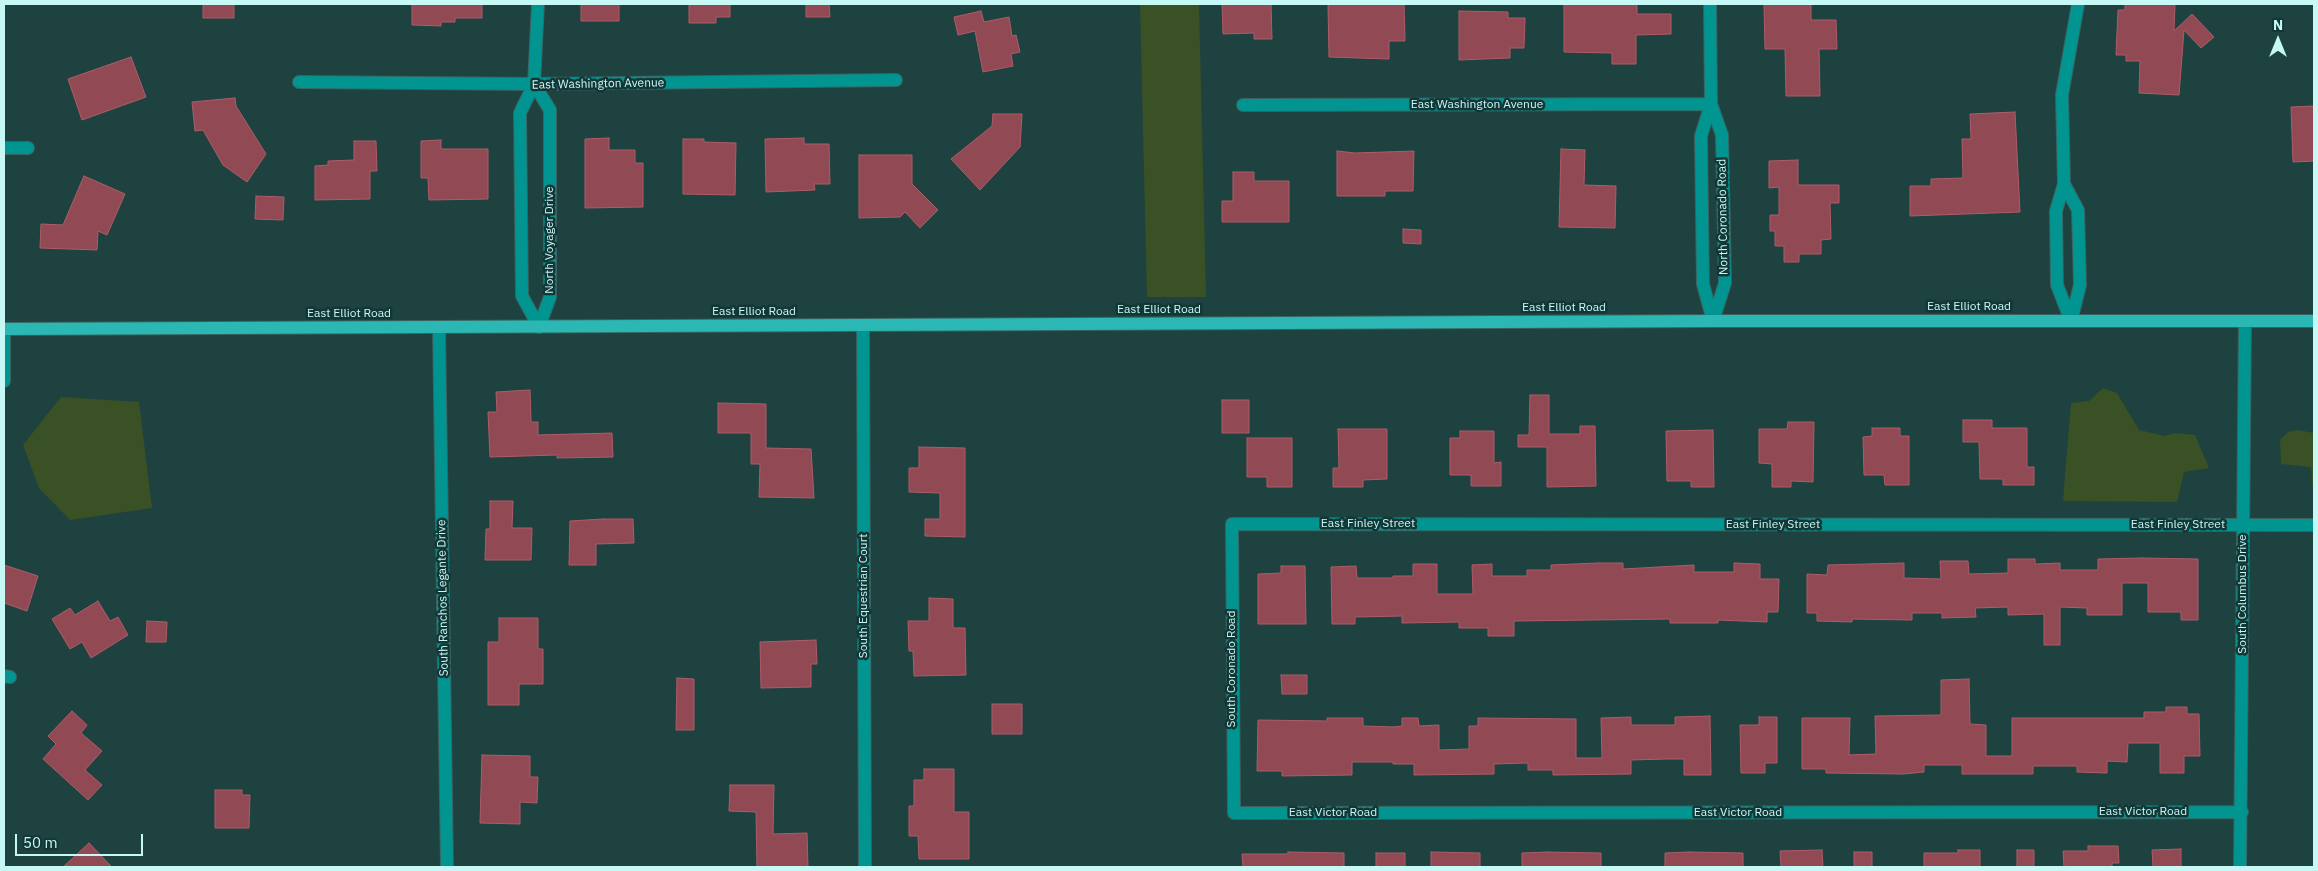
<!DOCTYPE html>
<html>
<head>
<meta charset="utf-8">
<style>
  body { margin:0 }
  #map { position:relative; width:2318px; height:871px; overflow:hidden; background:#1e4240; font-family:"IBM Plex Sans",sans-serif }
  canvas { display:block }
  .frame { position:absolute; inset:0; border:5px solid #c6f9f6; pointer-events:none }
  .north { position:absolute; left:2253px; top:15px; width:50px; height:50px; -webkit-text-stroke:4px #133736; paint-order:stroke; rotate:0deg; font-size:14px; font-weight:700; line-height:20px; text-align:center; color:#c6f9f6 }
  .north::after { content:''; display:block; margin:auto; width:18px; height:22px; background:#c6f9f6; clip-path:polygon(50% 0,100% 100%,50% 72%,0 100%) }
  .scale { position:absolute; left:15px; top:834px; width:128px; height:22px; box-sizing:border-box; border:2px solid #c6f9f6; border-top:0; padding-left:6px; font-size:15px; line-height:18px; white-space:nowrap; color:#c6f9f6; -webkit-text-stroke:4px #133736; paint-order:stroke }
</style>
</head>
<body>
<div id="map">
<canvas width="2318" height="871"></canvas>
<div class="frame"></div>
<div class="north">N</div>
<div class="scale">50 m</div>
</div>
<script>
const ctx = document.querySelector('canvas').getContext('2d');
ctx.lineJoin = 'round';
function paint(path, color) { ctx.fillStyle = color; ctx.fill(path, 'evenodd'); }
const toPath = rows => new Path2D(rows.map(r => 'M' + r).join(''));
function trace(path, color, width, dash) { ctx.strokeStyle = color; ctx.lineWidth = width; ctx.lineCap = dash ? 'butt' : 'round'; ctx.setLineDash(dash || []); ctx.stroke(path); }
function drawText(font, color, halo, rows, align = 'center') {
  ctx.font = font + ' "IBM Plex Sans",sans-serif'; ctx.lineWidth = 5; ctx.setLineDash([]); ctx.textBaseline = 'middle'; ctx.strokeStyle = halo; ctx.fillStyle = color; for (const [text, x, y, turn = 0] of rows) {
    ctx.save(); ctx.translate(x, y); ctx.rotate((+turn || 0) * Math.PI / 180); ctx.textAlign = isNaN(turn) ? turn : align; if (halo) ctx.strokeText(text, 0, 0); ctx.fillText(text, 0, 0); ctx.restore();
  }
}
const green = toPath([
  [1140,4,1199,4,1206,297,1147,297],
  [2103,388,2117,393,2139,430,2165,436,2174,433,2195,435,2209,468,2184,472,2177,502,2063,501,2071,403,2089,401],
  [61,397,139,402,152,508,70,520,39,488,23,445],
  [2297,430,2314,433,2314,501,2311,467,2281,464,2280,440,2288,432]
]);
const building = toPath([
  [203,4,234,4,234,18,203,18,203,4],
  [412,4,482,4,482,18,455,18,455,22,441,22,441,26,412,25,412,4],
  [581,4,619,4,619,21,581,21,581,4],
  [689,4,730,4,730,17,716,17,716,23,689,23,689,4],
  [806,4,829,4,830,17,806,17,806,4],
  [1222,4,1271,4,1272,39,1254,39,1254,33,1223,34,1222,4],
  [1328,4,1404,4,1405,41,1389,41,1389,59,1329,57,1328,4],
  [1564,4,1637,4,1637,14,1671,14,1671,34,1636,35,1636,64,1612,64,1612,53,1564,52,1564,4],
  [1764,4,1811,4,1811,20,1836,20,1837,49,1819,49,1820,96,1786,96,1785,49,1765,49,1764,4],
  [2125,4,2175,4,2174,31,2192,14,2214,37,2201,48,2184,30,2179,95,2139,93,2140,61,2126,61,2126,55,2116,55,2118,10,2125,10,2125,4],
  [981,11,984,22,1009,17,1012,36,1016,35,1020,52,1011,54,1013,66,983,72,975,31,958,35,954,17,981,11],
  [1459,11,1508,12,1508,18,1525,18,1524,48,1510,48,1510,58,1459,60,1459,11],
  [131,57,146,97,82,120,68,79,131,57],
  [235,98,236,106,266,154,247,182,223,165,203,130,195,131,192,102,235,98],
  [2314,106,2314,161,2293,162,2291,107,2314,106],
  [2015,112,2020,212,1910,216,1910,186,1931,186,1931,179,1963,178,1962,139,1971,139,1970,114,2015,112],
  [993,114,1022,114,1020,147,980,190,951,159,992,126,993,114],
  [609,138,609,150,635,150,635,163,643,163,643,207,585,208,585,139,609,138],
  [804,138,804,144,829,144,830,184,814,184,815,190,766,192,765,139,804,138],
  [683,139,704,139,704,142,736,143,735,195,683,194,683,139],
  [441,140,441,149,488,149,488,199,429,200,428,178,421,178,421,141,441,140],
  [354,141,376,141,377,171,370,171,370,199,315,200,315,166,328,165,328,161,354,160,354,141],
  [1561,149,1585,150,1584,185,1616,186,1615,228,1559,227,1561,149],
  [1337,151,1355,153,1414,151,1413,191,1385,191,1385,196,1337,196,1337,151],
  [859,155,912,155,912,184,938,210,920,228,905,212,900,217,859,218,859,155],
  [1798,160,1798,185,1839,185,1839,203,1830,203,1831,239,1821,240,1821,254,1799,254,1799,262,1784,262,1784,246,1775,246,1775,231,1770,231,1770,215,1779,215,1779,187,1769,188,1769,161,1798,160],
  [1233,172,1254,172,1254,181,1289,181,1289,222,1222,222,1222,201,1233,201,1233,172],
  [84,176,125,194,107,235,98,231,97,250,40,248,41,224,63,225,84,176],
  [256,196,284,197,283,220,255,219,256,196],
  [1403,229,1421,230,1421,244,1403,243,1403,229],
  [530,390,531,422,538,422,538,435,612,433,613,457,557,458,557,455,490,457,488,412,497,412,496,392,530,390],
  [1530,395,1549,395,1549,434,1580,434,1580,426,1595,426,1596,486,1547,487,1547,447,1518,447,1518,435,1529,435,1530,395],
  [1222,400,1249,400,1249,433,1222,433,1222,400],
  [718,403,766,404,766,448,811,449,814,498,759,497,760,464,751,464,751,433,718,433,718,403],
  [1963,420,1992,420,1992,428,2027,428,2027,467,2034,467,2034,485,2003,485,2003,479,1980,479,1979,442,1963,442,1963,420],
  [1788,422,1814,422,1813,482,1791,481,1791,487,1772,487,1772,464,1759,463,1759,429,1787,429,1788,422],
  [1872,428,1900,428,1900,436,1909,436,1909,485,1885,485,1884,475,1864,475,1863,437,1872,436,1872,428],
  [1338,429,1387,429,1387,479,1363,480,1363,487,1333,487,1333,468,1339,468,1338,429],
  [1713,430,1714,487,1691,487,1691,481,1667,481,1666,431,1713,430],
  [1460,431,1494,431,1494,463,1501,462,1501,486,1471,486,1471,475,1450,475,1450,438,1460,438,1460,431],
  [1247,438,1292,438,1292,487,1267,487,1267,477,1247,477,1247,438],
  [919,447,965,448,965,537,925,536,925,519,940,519,940,493,909,492,909,468,919,468,919,447],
  [490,501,513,501,512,528,532,528,531,560,485,560,486,529,490,529,490,501],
  [603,519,633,519,634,543,596,544,596,565,569,565,570,521,603,519],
  [2142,558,2198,559,2198,620,2181,620,2181,612,2148,612,2148,583,2122,583,2122,615,2087,615,2087,608,2060,607,2060,645,2044,645,2044,614,2008,615,2008,607,1975,608,1976,617,1942,618,1942,613,1912,613,1912,620,1852,619,1852,622,1817,621,1817,613,1807,613,1807,574,1827,575,1828,565,1904,563,1904,578,1941,579,1940,561,1968,561,1969,574,2008,573,2008,559,2035,559,2035,564,2060,563,2060,570,2098,570,2098,559,2142,558],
  [1598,563,1623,563,1623,569,1694,565,1694,572,1734,572,1734,563,1760,564,1760,579,1779,579,1778,612,1767,612,1767,622,1718,620,1718,623,1670,623,1670,619,1514,621,1514,636,1488,636,1488,628,1459,628,1459,622,1402,623,1402,616,1355,617,1355,624,1332,624,1331,567,1356,566,1357,578,1393,578,1393,576,1413,576,1413,564,1437,564,1437,594,1473,594,1472,565,1492,564,1492,576,1527,576,1527,570,1551,570,1551,565,1598,563],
  [4,565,38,576,27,611,4,603,4,565],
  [1281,566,1305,566,1306,624,1258,624,1258,574,1281,573,1281,566],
  [929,598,953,599,953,628,965,628,966,675,914,676,913,651,909,651,908,621,929,621,929,598],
  [98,601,110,621,118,617,128,635,91,658,82,642,70,649,52,619,70,608,75,615,98,601],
  [499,618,538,618,538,649,543,649,543,684,519,684,519,705,488,705,488,642,499,642,499,618],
  [147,621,167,622,166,642,146,642,147,621],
  [816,640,817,664,811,664,811,687,761,688,760,642,816,640],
  [1281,675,1307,675,1307,694,1282,694,1281,675],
  [677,678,694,679,694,730,676,730,677,678],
  [1969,679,1970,724,1986,725,1986,756,2012,756,2012,718,2144,718,2144,712,2166,712,2166,707,2187,707,2187,714,2199,714,2200,756,2184,756,2184,773,2160,773,2160,743,2128,743,2127,762,2107,761,2107,773,2077,772,2077,766,2033,766,2033,774,1962,774,1962,765,1924,765,1924,772,1903,774,1826,773,1826,769,1802,769,1802,718,1850,718,1849,755,1876,754,1875,716,1941,715,1941,680,1969,679],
  [992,704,1022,704,1022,734,992,734,992,704],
  [72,711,87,725,81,733,102,751,85,770,102,785,88,800,43,759,56,744,48,736,72,711],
  [1710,716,1711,775,1684,775,1684,759,1666,759,1631,760,1631,774,1553,775,1553,770,1528,770,1528,763,1494,764,1494,774,1414,775,1414,764,1393,764,1393,762,1352,762,1352,775,1282,776,1282,771,1257,771,1258,720,1327,721,1327,718,1363,718,1363,726,1393,727,1402,726,1402,718,1418,718,1419,726,1439,725,1439,750,1469,749,1469,726,1478,726,1478,718,1576,719,1576,758,1602,758,1601,718,1631,717,1631,725,1675,725,1675,717,1710,716],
  [1759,717,1777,717,1777,763,1765,763,1765,773,1741,773,1740,725,1759,725,1759,717],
  [482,755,530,756,530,777,538,777,537,803,520,802,520,824,480,823,482,755],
  [924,769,954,769,954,812,969,812,969,859,919,859,918,836,909,836,909,806,914,806,914,780,924,780,924,769],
  [730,785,774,785,773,834,807,833,808,867,757,867,756,812,729,811,730,785],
  [215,790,242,790,242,795,250,795,249,828,215,828,215,790],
  [89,843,112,867,63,867,89,843],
  [2088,846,2118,846,2119,863,2112,863,2112,867,2064,867,2063,851,2088,851,2088,846],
  [2181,849,2181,867,2153,867,2152,850,2181,849],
  [1822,850,1823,867,1781,867,1780,851,1822,850],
  [1958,850,1980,850,1980,867,1924,867,1924,853,1958,853,1958,850],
  [2017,850,2034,850,2034,867,2017,867,2017,850],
  [1288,852,1344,853,1344,867,1243,867,1242,854,1288,854,1288,852],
  [1431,852,1480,853,1480,867,1431,867,1431,852],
  [1547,852,1601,853,1601,867,1522,867,1522,853,1547,852],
  [1690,852,1743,853,1743,867,1665,867,1665,853,1690,852],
  [1854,852,1872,852,1872,867,1854,867,1854,852],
  [1376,853,1405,853,1405,867,1376,867,1376,853]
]);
const minor = toPath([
  [538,4,534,84,520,113,522,296,539,327],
  [1710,4,1711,104,1701,136,1703,284,1713,321],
  [299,82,534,84,896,80],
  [534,84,550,110,550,297,539,327],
  [1711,104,1722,135,1725,283,1713,321],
  [1243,105,1711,104],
  [4,148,28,148],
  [2064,184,2078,210,2080,285,2071,321],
  [2071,321,2057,285,2056,211,2064,184,2062,95,2078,4],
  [863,325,865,867],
  [439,328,447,867],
  [4,381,4,329],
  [4,676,10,677],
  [2242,812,1234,813,1232,524,2314,525],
  [2240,867,2245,321]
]);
const major = toPath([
  [4,329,1713,321,2314,321]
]);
const streetNames = [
  ["East Washington Avenue",598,84,-1],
  ["East Washington Avenue",1477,105],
  ["North Coronado Road",1723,217,-91],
  ["North Voyager Drive",550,240,-90],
  ["East Elliot Road",1969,307],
  ["East Elliot Road",1564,308],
  ["East Elliot Road",1159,310],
  ["East Elliot Road",754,312],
  ["East Elliot Road",349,314],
  ["East Finley Street",1368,524],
  ["East Finley Street",1773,525],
  ["East Finley Street",2178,525],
  ["South Columbus Drive",2243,594,-90],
  ["South Equestrian Court",864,596,-90],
  ["South Ranchos Legante Drive",443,598,-91],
  ["South Coronado Road",1232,669,-90],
  ["East Victor Road",2143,812],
  ["East Victor Road",1333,813],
  ["East Victor Road",1738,813]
];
paint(green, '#3a5125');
paint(building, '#914954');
trace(building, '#ad5d69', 1);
trace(minor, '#396361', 14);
trace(major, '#396361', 14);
trace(minor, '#009591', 12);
trace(major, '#2bb8b4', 12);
drawText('12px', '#c6f9f6', '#133736', streetNames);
</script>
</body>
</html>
